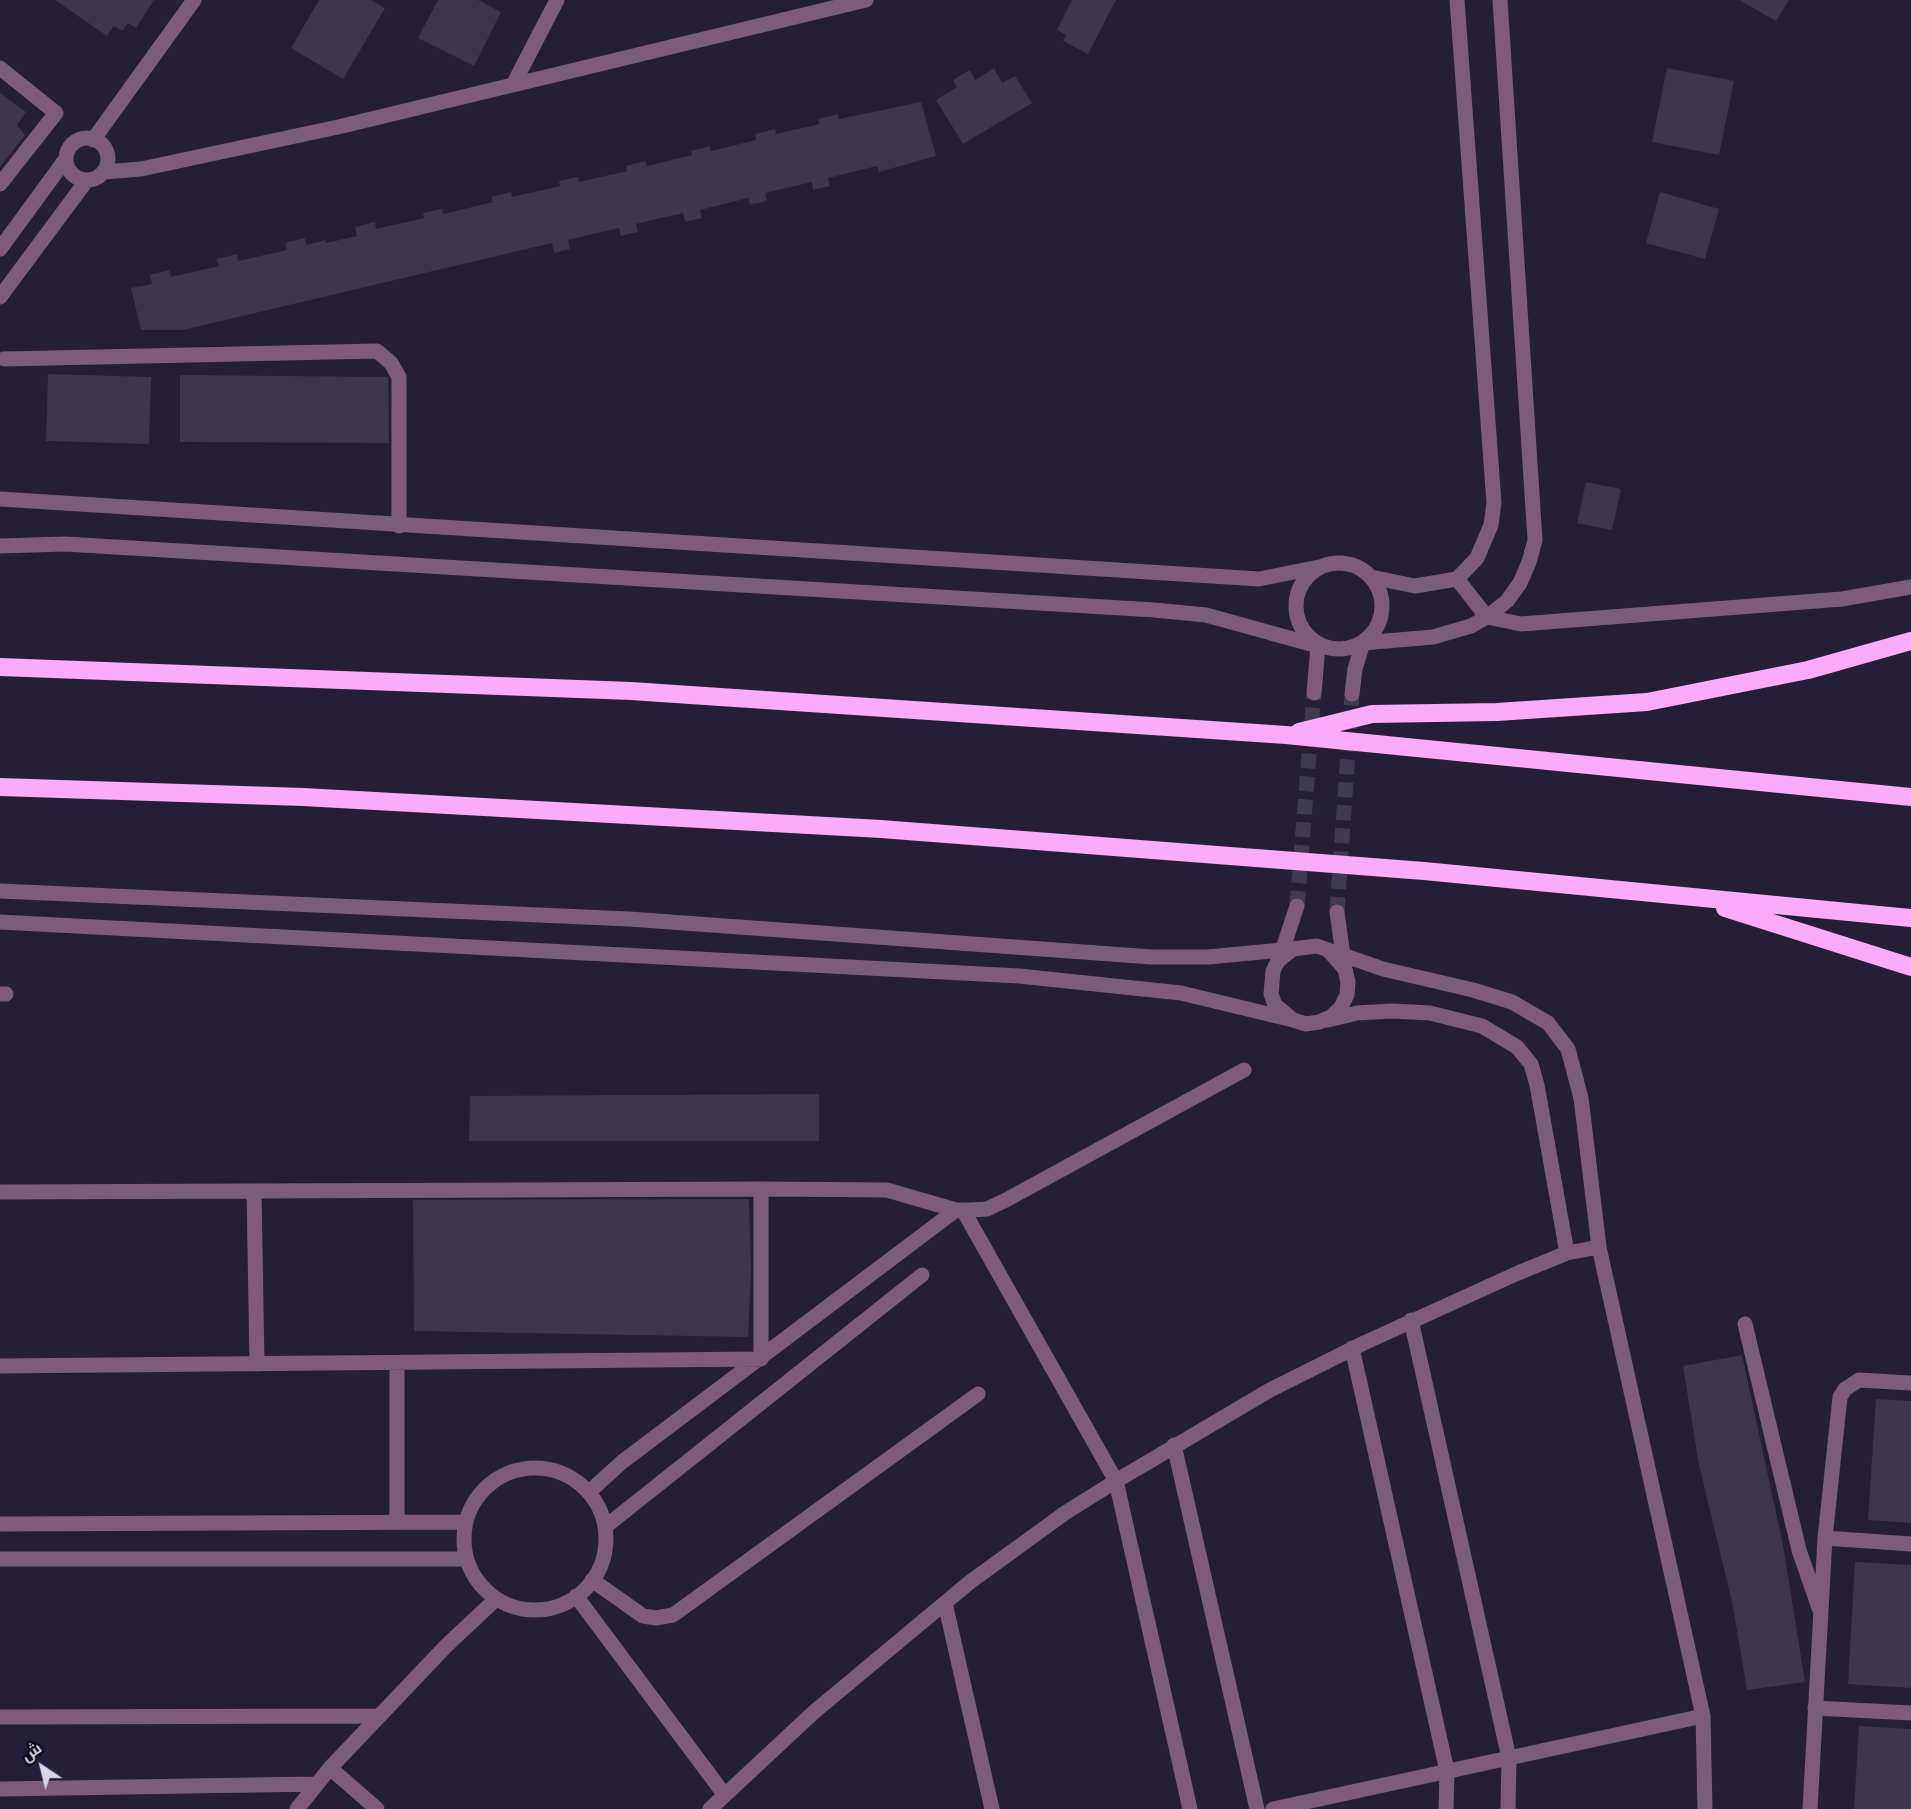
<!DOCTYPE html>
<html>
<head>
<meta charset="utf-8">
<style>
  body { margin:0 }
  #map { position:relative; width:1911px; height:1809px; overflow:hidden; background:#241e38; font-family:Jost,Cairo,sans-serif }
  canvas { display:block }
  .north { position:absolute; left:12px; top:1737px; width:60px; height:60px; -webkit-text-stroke:4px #0c0a15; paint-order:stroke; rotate:325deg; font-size:16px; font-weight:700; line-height:24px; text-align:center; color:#d8d6e7 }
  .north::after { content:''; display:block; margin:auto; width:21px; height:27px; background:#d8d6e7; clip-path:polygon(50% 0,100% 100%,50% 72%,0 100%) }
</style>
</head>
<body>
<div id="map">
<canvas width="1911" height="1809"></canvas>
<div class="north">ش</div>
</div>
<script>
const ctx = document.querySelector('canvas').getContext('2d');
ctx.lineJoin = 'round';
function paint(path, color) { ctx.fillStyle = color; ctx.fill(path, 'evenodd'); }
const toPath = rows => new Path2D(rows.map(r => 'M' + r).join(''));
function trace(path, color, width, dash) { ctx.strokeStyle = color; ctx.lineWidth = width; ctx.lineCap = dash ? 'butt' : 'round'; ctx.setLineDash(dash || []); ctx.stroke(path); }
const building = toPath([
  [55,0,154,0,136,28,128,23,122,31,114,26,107,36],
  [319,0,371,0,385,8,343,79,291,48],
  [438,0,478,0,501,12,474,66,418,38],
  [1072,0,1116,0,1088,54,1063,41,1066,35,1057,30],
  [1739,0,1789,0,1776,21],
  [994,68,1002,83,1015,76,1032,103,963,144,936,100,957,87,953,80,970,70,975,80],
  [1667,68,1734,81,1719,155,1652,142],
  [0,93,26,112,17,125,25,135,0,167],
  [921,102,936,156,879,172,877,166,828,178,830,186,813,190,812,182,765,193,767,201,750,205,748,198,700,210,702,218,685,222,683,213,636,224,638,232,621,236,619,228,568,240,570,249,554,253,552,243,183,330,141,330,131,288,152,284,150,275,169,270,171,277,219,266,217,259,237,254,238,261,287,250,285,243,305,238,306,245,326,240,326,243,357,236,355,227,375,222,376,229,424,218,423,213,442,209,444,214,493,202,491,197,511,192,512,197,560,186,559,181,578,177,579,182,627,171,626,166,645,161,647,166,692,155,691,151,710,146,711,151,756,140,755,134,775,129,776,134,820,124,818,119,838,114,839,119],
  [1660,192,1719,209,1705,259,1646,243],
  [48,374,151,377,149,444,46,441],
  [180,375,388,377,389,443,180,442],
  [1586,482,1621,489,1612,530,1577,523],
  [819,1094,819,1141,469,1141,470,1096],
  [749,1199,751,1269,748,1337,414,1331,413,1200],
  [1742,1355,1783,1545,1805,1682,1747,1690,1732,1602,1699,1465,1683,1366],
  [1876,1399,1911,1401,1911,1523,1868,1520],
  [1855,1562,1911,1565,1911,1688,1848,1684],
  [1859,1726,1911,1729,1911,1809,1854,1809]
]);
const minorTunnel = toPath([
  [1297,906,1314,693],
  [1337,912,1352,694]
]);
const minor = toPath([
  [0,68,56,113,0,184],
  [514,83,557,0],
  '66 159a21 21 0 1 1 42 0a21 21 0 1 1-42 0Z',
  [93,140,194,0],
  [104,172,141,169,338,127,866,0],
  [0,249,65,160],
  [0,297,87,180],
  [4,359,377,351,391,363,399,377,399,526],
  [0,499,1259,579,1319,567],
  [0,546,65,544,1154,610,1206,615,1318,646,1314,693],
  '1296 606a43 43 0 1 1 86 0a43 43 0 1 1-86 0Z',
  [1371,577,1415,586,1457,579,1477,558,1491,525,1494,503,1457,0],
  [1457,579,1487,617,1521,624,1842,599,1911,587],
  [1352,694,1355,669,1363,643,1433,637,1471,626,1487,617,1507,601,1520,583,1529,562,1535,540,1500,0],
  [0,891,629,919,1152,957,1208,957,1293,949],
  [1337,912,1344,963],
  [0,922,1019,976,1181,993,1293,1020],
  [1329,951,1345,969,1348,982,1347,995,1341,1007,1331,1017,1319,1022,1306,1024,1293,1020,1275,1005,1271,994,1273,971,1278,961,1293,949,1317,946,1383,969,1473,990,1512,1002,1548,1023,1568,1049,1581,1098,1599,1247,1703,1716,1705,1809],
  [1280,957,1297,906],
  [0,994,6,994],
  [1328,1020,1357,1013,1392,1011,1430,1013,1482,1026,1517,1047,1531,1064,1537,1085,1567,1253],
  [254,1191,257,1364],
  [0,1192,761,1189,887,1190,956,1210,971,1210,987,1209,1006,1200,1244,1070],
  [963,1210,1116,1481,1190,1809],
  [1411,1320,1509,1758,1508,1809],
  [1745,1324,1799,1550,1819,1608],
  [1352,1348,1447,1771,1446,1809],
  [397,1364,397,1522],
  [0,1366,761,1359,761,1189],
  [1174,1445,1257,1809],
  '464 1539a71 71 0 1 1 142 0a71 71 0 1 1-142 0Z',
  [589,1492,622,1462,956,1210],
  [0,1524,465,1522],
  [605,1527,922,1275],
  [1825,1538,1911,1544],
  [0,1559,466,1559],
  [592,1580,643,1616,656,1618,673,1615,978,1394],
  [576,1596,724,1794],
  [945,1603,992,1809],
  [1815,1708,1911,1713],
  [0,1717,379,1716],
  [330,1768,377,1809],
  [0,1789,317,1784],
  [297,1809,330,1768,446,1646,496,1599],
  [710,1809,814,1712,970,1582,1065,1513,1116,1481,1270,1390,1364,1343,1518,1273,1567,1253,1599,1247],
  [1273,1809,1703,1716],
  [1810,1809,1825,1538,1840,1397,1845,1389,1859,1380,1911,1383]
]);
const highway = toPath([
  [0,667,631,691,1286,735,1911,797],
  [1299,732,1372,714,1497,712,1647,702,1808,670,1911,641],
  [0,787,303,797,881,829,1424,871,1911,918],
  [1725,908,1911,967]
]);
paint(building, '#3d3450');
trace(minorTunnel, '#3f3a52', 15, [15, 8]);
trace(minor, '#7c5c7a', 15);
trace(highway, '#fbabf7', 18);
</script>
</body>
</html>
